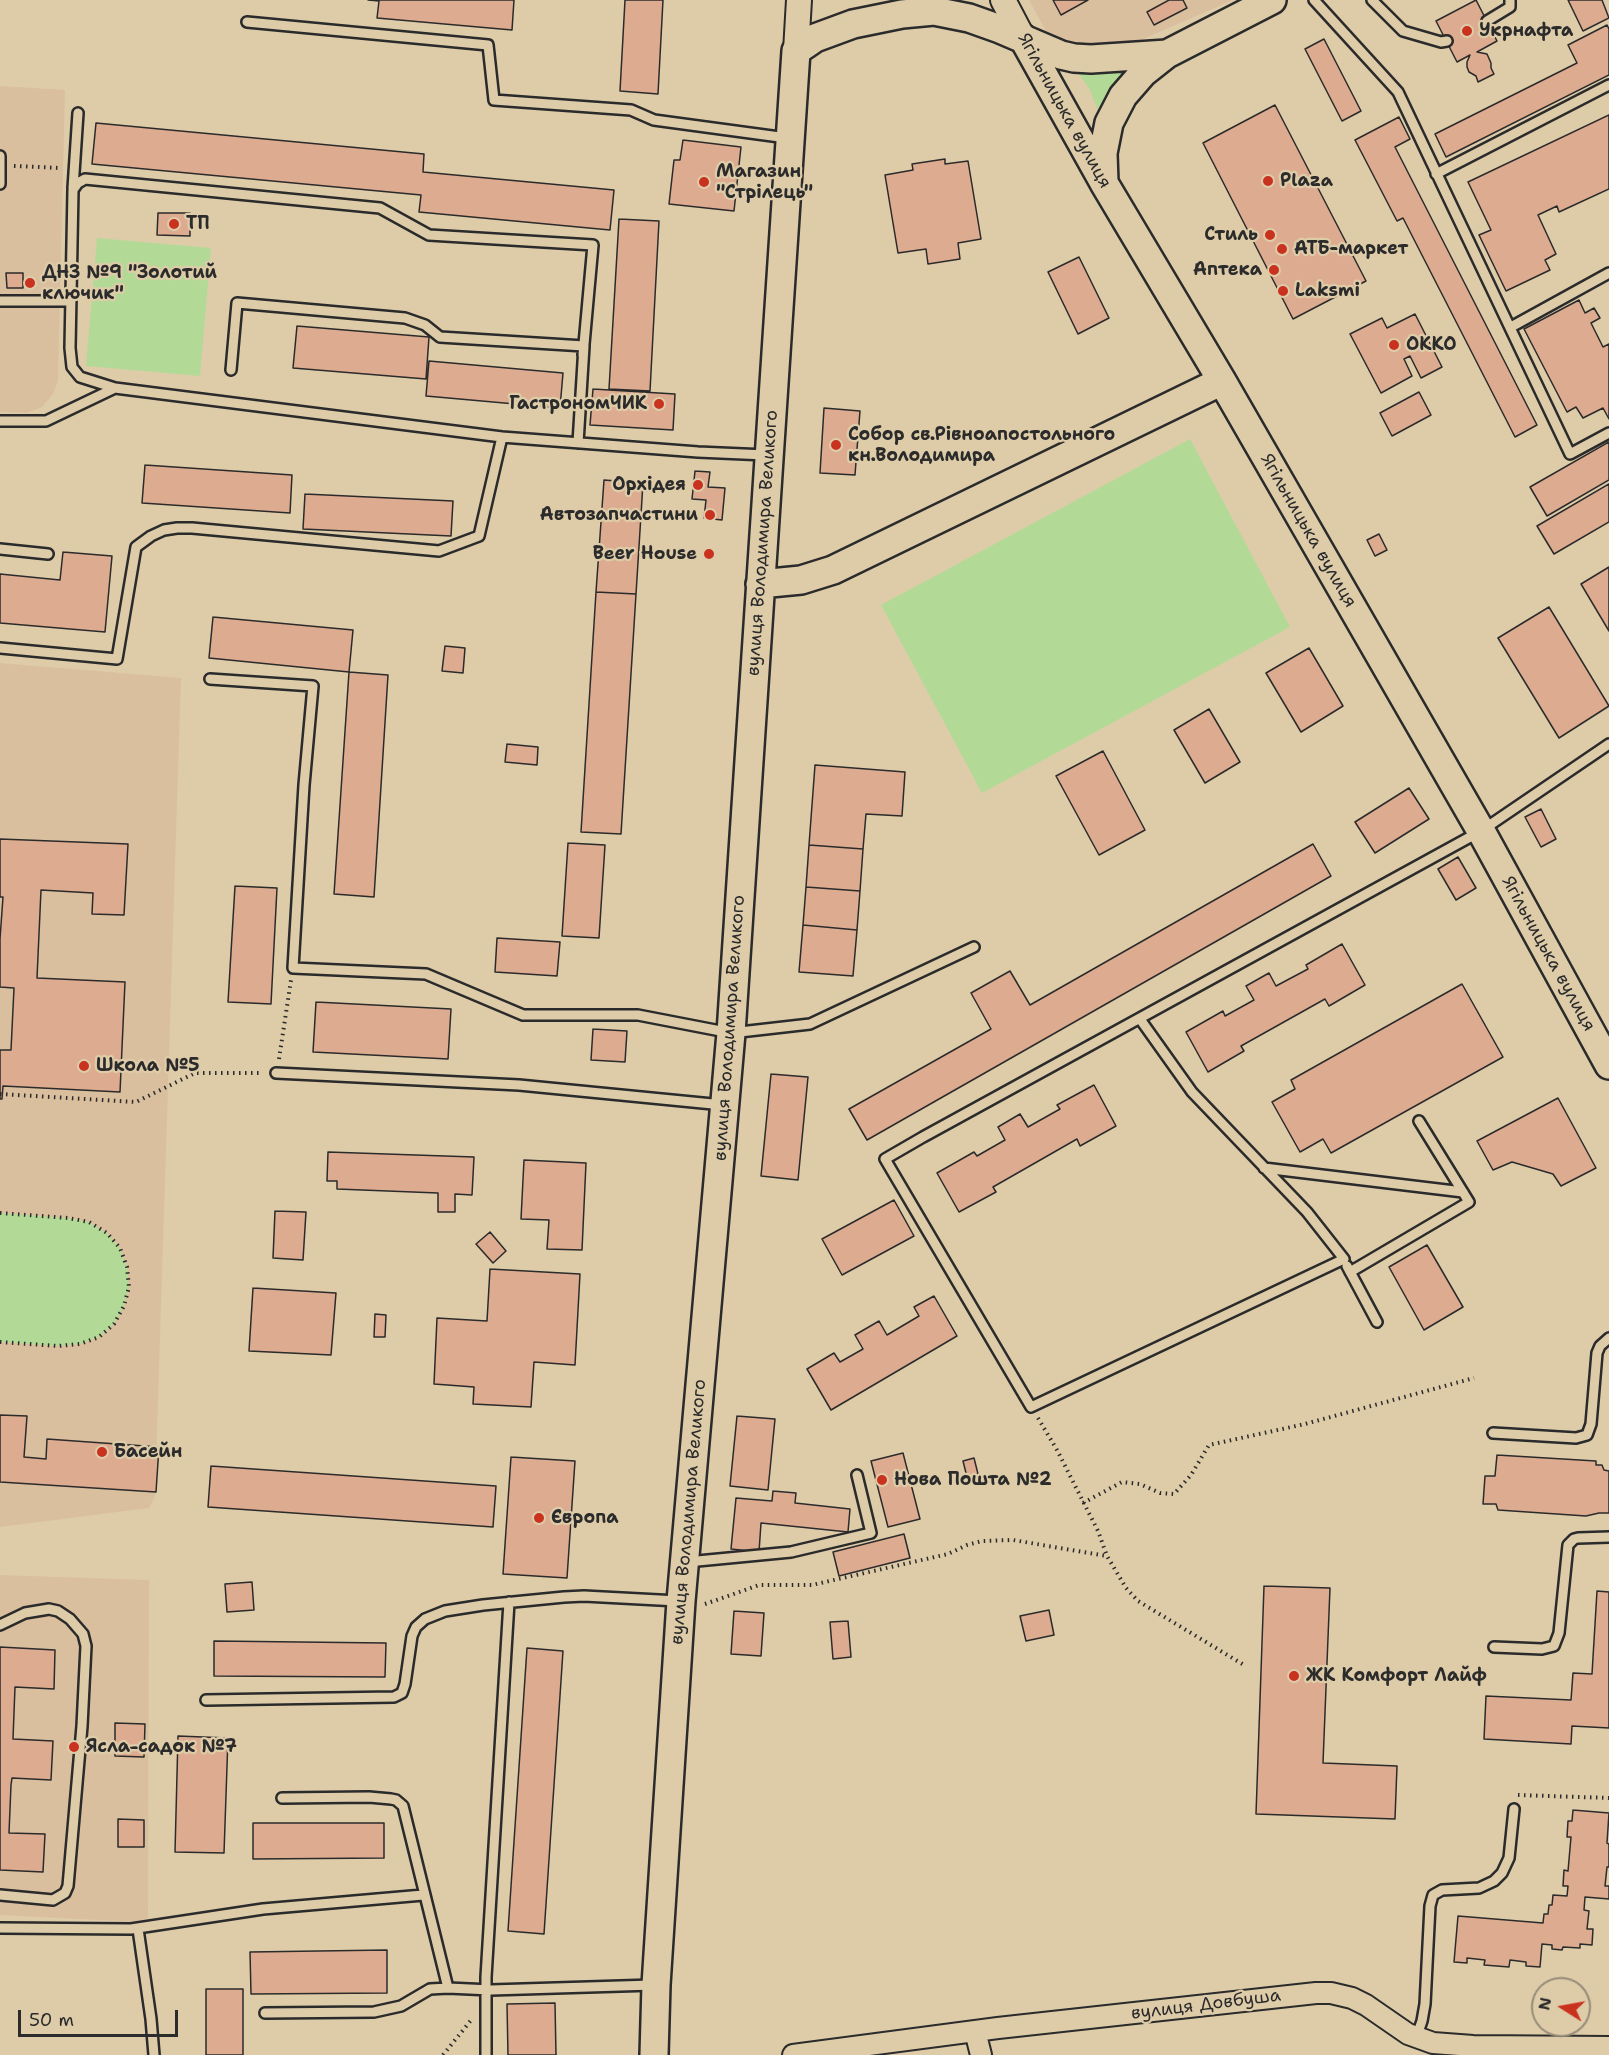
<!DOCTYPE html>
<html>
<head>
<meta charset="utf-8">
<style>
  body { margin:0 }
  #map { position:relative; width:1609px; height:2055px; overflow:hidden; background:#decca9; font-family:"Shantell Sans",sans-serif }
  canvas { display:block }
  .north { position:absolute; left:1531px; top:1977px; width:60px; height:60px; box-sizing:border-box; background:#decca9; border:2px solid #968c77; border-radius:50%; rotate:281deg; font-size:16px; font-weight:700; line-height:24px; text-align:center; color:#2b2b2b }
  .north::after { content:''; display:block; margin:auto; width:21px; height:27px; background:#c8321e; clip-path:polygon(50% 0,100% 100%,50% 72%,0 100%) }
  .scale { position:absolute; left:18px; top:2010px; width:160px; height:27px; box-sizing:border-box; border:3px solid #2b2b2b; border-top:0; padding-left:8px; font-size:18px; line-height:21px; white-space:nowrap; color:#2b2b2b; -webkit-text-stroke:4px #decca9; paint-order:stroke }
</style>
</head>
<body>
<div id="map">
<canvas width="1609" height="2055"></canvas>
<div class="north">N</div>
<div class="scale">50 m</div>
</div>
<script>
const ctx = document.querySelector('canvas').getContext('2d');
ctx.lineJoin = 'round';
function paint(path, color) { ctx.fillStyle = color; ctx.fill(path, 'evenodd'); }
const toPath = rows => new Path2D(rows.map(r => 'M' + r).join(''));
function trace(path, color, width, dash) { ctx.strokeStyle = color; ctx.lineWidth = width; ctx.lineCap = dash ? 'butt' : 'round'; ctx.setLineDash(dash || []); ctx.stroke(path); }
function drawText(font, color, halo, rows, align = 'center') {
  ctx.font = font + ' "Shantell Sans",sans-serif'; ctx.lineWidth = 4.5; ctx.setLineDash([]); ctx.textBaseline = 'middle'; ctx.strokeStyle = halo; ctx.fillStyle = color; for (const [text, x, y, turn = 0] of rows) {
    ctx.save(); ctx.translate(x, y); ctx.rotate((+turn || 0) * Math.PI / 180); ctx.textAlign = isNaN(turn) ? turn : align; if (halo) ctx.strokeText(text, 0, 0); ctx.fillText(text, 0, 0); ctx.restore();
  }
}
const built = toPath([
  [1029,0,1233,0,1134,43,1080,49,1048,35],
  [0,86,65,90,58,381,53,394,42,407,27,413,0,412],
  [0,663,181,678,155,1496,149,1508,0,1527],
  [0,1575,149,1580,148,1918,137,1922,0,1915]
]);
const green = toPath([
  [1126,71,1097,109,1090,90,1079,74],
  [97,238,211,248,200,376,86,366],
  [1190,439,1290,627,982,793,881,605],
  [0,1213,68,1218,89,1222,107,1233,120,1248,127,1267,129,1287,124,1306,114,1324,99,1337,80,1344,58,1346,0,1342]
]);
const building = toPath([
  [368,0,514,0,512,30,377,18,379,1,368,0],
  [625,0,663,0,658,94,620,91,625,0],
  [1053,0,1088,0,1061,15,1053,0],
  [1169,0,1183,0,1187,8,1154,25,1147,12,1169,0],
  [1476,0,1497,41,1477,52,1487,54,1491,63,1491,68,1494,74,1478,82,1476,76,1469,72,1467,67,1467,62,1470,55,1457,62,1436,21,1476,0],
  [1568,0,1602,0,1609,18,1583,31,1568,0],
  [1607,25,1609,29,1609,75,1446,157,1435,134,1577,63,1568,45,1607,25],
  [1324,39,1361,111,1342,121,1305,49,1324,39],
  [1275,105,1366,281,1293,319,1203,143,1275,105],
  [1609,115,1609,189,1559,212,1557,206,1538,215,1556,254,1545,260,1550,270,1506,291,1479,235,1491,230,1468,182,1609,115],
  [1399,117,1410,139,1395,147,1537,425,1515,437,1403,218,1397,221,1355,140,1399,117],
  [96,123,424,154,423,172,614,190,610,230,419,212,421,195,92,164,96,123],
  [683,140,741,147,734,211,669,204,674,160,680,160,683,140],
  [945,159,945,164,968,161,981,239,958,243,960,259,928,264,926,249,898,253,885,175,913,170,912,164,945,159],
  [158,213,190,213,190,236,157,235,158,213],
  [619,219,659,221,650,391,609,389,619,219],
  [1079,257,1109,318,1078,334,1048,272,1079,257],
  [6,273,23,273,23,288,7,288,6,273],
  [1579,300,1585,313,1594,308,1600,318,1591,323,1603,347,1609,344,1609,419,1603,408,1583,418,1576,407,1567,412,1524,329,1579,300],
  [1415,314,1442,367,1421,378,1410,356,1404,359,1412,376,1381,393,1350,334,1382,318,1387,328,1415,314],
  [297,326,429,337,426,379,293,368,297,326],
  [429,361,563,373,560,408,426,396,429,361],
  [593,389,675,394,673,430,590,425,593,389],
  [1419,392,1431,415,1392,436,1380,413,1419,392],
  [824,408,860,411,855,475,820,473,824,408],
  [1609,442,1609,480,1547,516,1530,487,1609,442],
  [145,465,292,475,290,513,142,503,145,465],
  [695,471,710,472,708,487,725,488,722,520,704,518,706,500,692,499,695,471],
  [604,480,643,483,636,594,596,592,604,480],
  [1609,484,1609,522,1554,554,1537,526,1609,484],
  [305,494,453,501,451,536,303,529,305,494],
  [1379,534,1387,550,1375,556,1367,540,1379,534],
  [63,552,112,556,105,632,0,623,0,574,60,580,63,552],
  [1609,567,1609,631,1581,584,1609,567],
  [596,592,636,594,621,834,581,832,596,592],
  [1549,607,1609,706,1559,738,1498,638,1549,607],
  [213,617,353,630,349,672,209,658,213,617],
  [445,646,465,648,463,673,442,671,445,646],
  [1309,648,1343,706,1301,732,1266,673,1309,648],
  [349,672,388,675,374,897,334,894,349,672],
  [1209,709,1240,762,1205,783,1174,730,1209,709],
  [507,744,538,747,537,765,505,762,507,744],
  [1103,751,1145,830,1099,855,1056,776,1103,751],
  [815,765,905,772,902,816,866,814,863,849,809,845,815,765],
  [1409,788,1429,819,1375,853,1355,822,1409,788],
  [1541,809,1556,839,1541,847,1525,817,1541,809],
  [0,839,128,844,124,915,92,914,93,893,41,890,37,978,125,982,120,1092,3,1086,2,1099,0,1099,0,1050,11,1050,14,988,0,987,0,939,3,897,0,897,0,839],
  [568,843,605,845,599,938,562,936,568,843],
  [1313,844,1331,876,867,1140,849,1109,991,1029,971,993,1010,971,1030,1005,1313,844],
  [809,845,863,849,860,891,806,887,809,845],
  [1458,857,1476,888,1456,900,1438,869,1458,857],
  [235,886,277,888,271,1004,228,1002,235,886],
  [806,887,860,891,857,930,803,925,806,887],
  [803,925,857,930,853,976,799,972,803,925],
  [497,938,560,942,557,976,495,972,497,938],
  [1342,944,1365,985,1329,1006,1325,999,1241,1046,1244,1051,1208,1072,1186,1032,1223,1011,1225,1016,1254,1000,1246,986,1269,973,1276,986,1308,969,1306,965,1342,944],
  [1462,984,1503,1057,1331,1153,1323,1139,1300,1152,1272,1102,1295,1089,1291,1080,1462,984],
  [316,1002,451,1009,448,1059,313,1052,316,1002],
  [593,1029,627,1031,625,1062,591,1060,593,1029],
  [771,1074,808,1077,798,1180,761,1176,771,1074],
  [1094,1085,1116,1126,1080,1146,1077,1139,993,1187,996,1192,959,1212,937,1173,974,1152,977,1156,1005,1140,998,1127,1020,1114,1028,1127,1060,1109,1057,1105,1094,1085],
  [1558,1098,1596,1168,1561,1186,1553,1174,1512,1162,1493,1170,1477,1141,1558,1098],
  [328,1152,474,1157,472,1195,455,1194,455,1212,438,1212,438,1193,337,1189,337,1181,327,1181,328,1152],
  [524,1160,586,1163,582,1250,547,1249,549,1220,521,1219,524,1160],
  [894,1200,914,1236,842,1275,822,1239,894,1200],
  [275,1211,306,1212,303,1260,273,1258,275,1211],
  [490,1232,506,1251,493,1263,476,1244,490,1232],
  [1427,1245,1463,1307,1424,1330,1389,1267,1427,1245],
  [490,1269,580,1274,575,1365,534,1362,531,1407,473,1404,474,1387,434,1384,437,1318,487,1321,490,1269],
  [253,1288,336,1293,331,1355,249,1351,253,1288],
  [934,1296,957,1336,831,1410,807,1369,834,1353,840,1362,863,1349,855,1335,879,1321,887,1335,919,1316,914,1307,934,1296],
  [375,1314,386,1315,385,1337,374,1337,375,1314],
  [0,1415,27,1416,24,1457,46,1459,47,1439,159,1447,156,1492,0,1482,0,1415],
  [737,1416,775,1419,768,1490,730,1486,737,1416],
  [903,1453,920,1519,888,1527,871,1461,903,1453],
  [1497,1455,1596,1461,1596,1465,1602,1465,1604,1470,1609,1471,1609,1513,1599,1513,1586,1516,1498,1510,1496,1504,1483,1504,1485,1476,1495,1476,1497,1455],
  [511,1457,575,1461,567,1578,503,1574,511,1457],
  [974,1458,978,1474,967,1477,963,1461,974,1458],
  [211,1466,496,1486,493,1527,208,1507,211,1466],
  [773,1491,796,1493,795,1503,850,1509,848,1532,761,1523,759,1552,731,1549,736,1498,772,1501,773,1491],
  [904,1534,910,1558,839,1576,833,1552,904,1534],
  [252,1582,254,1610,227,1612,225,1584,252,1582],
  [1264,1586,1330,1588,1323,1763,1397,1766,1395,1819,1256,1814,1264,1586],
  [1597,1591,1609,1592,1609,1728,1572,1726,1571,1744,1484,1739,1486,1696,1571,1700,1573,1673,1592,1674,1597,1591],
  [1049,1610,1054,1635,1026,1641,1020,1616,1049,1610],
  [734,1611,764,1613,761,1656,731,1654,734,1611],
  [848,1621,851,1657,833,1659,830,1622,848,1621],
  [214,1641,386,1643,385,1677,214,1676,214,1641],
  [0,1647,55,1650,54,1689,15,1687,13,1739,53,1741,51,1780,12,1778,11,1785,9,1833,45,1834,43,1872,0,1870,0,1647],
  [527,1648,563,1651,544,1934,508,1931,527,1648],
  [115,1723,145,1724,144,1757,115,1756,115,1723],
  [178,1736,228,1738,224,1853,175,1852,178,1736],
  [1573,1810,1609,1813,1607,1843,1609,1844,1609,1867,1607,1867,1605,1886,1609,1886,1609,1899,1585,1897,1584,1910,1589,1911,1587,1929,1593,1929,1592,1945,1580,1944,1580,1948,1563,1947,1562,1950,1552,1949,1552,1945,1542,1944,1540,1967,1526,1966,1526,1962,1510,1960,1509,1967,1484,1965,1485,1960,1467,1958,1467,1963,1454,1962,1458,1916,1543,1923,1544,1914,1548,1914,1549,1905,1552,1905,1553,1895,1567,1896,1568,1886,1563,1886,1564,1870,1568,1871,1571,1837,1567,1837,1568,1821,1572,1821,1573,1810],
  [118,1819,144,1820,144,1847,118,1847,118,1819],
  [253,1823,384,1823,384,1858,253,1859,253,1823],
  [387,1950,387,1993,251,1994,250,1952,387,1950],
  [206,1989,243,1989,243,2055,206,2055,206,1989],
  [555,2003,556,2055,508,2055,507,2004,555,2003]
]);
const path = toPath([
  [14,166,60,168],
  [279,1059,291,980],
  [0,1094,136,1102,195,1073,262,1073],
  [0,1213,68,1218,89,1222,107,1233,120,1248,127,1267,129,1287,124,1306,114,1324,99,1337,80,1344,58,1346,0,1342],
  [1038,1418,1057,1450,1098,1531,1107,1556,1126,1588,1138,1601,1244,1665],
  [1083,1503,1122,1482,1140,1484,1160,1493,1174,1494,1191,1475,1209,1445,1305,1424,1474,1378],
  [705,1604,759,1585,812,1585,948,1554,967,1545,982,1541,1013,1540,1107,1556],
  [1518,1795,1609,1798],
  [443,2055,472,2019]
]);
const service = toPath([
  [1314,0,1398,92,1570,454,1609,433],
  [1372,0,1403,31,1441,42,1447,41],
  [1487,21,1510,7,1510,0],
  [247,22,488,45,494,100,631,110,654,120,787,138],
  [0,156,0,184],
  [1436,174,1609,85],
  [73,188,78,113],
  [0,301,71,301],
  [1511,327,1609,273],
  [231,370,237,303,405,318,425,325,440,337,584,346,578,443],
  [115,388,80,377,72,367,70,348,73,190,78,183,85,179,380,208,429,235,593,245,583,355],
  [0,421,46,421,115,388,502,437,698,452,766,455],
  [0,549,48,554],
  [0,648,117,659,136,547,151,536,164,530,177,528,192,528,439,551,479,536,502,437],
  [210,679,313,686,304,785,293,968,426,974,523,1015,638,1015,731,1033,810,1024,974,947],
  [1140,1019,1192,1092,1307,1212,1344,1259,1031,1407,885,1159,923,1137,1481,831,1609,744],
  [276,1073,519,1085,723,1105],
  [1264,1168,1463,1192],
  [1347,1266,1377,1322],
  [1350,1272,1469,1202,1419,1121],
  [1493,1433,1576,1438,1587,1435,1591,1424,1597,1353,1600,1346,1609,1338],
  [687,1562,791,1552,871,1533,857,1475],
  [0,1625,25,1613,49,1609,58,1611,70,1619,83,1634,86,1646,82,1726,68,1886,65,1893,53,1900,0,1895],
  [1494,1647,1542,1649,1554,1646,1559,1633,1568,1545,1574,1539,1578,1538,1609,1537],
  [206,1700,394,1697,402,1693,405,1684,412,1636,416,1627,425,1619,445,1611,483,1605,564,1597,584,1596,678,1601],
  [282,1798,369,1797,391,1799,396,1800,403,1806,448,1988,491,1990,653,1985],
  [0,1928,131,1929,263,1909,423,1895],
  [138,1929,151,2019,154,2055],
  [265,2013,374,2012,401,2006,430,1989,448,1988],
  [1416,2038,1422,2021,1425,2004,1430,1906,1433,1895,1442,1890,1479,1888,1494,1881,1502,1873,1509,1858,1514,1809],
  [486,2055,486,1977,509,1602]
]);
const minor = toPath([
  [975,2031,981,2055],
  [793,2055,998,2028,1316,1993,1331,1993,1352,1998,1366,2005,1408,2034,1433,2043,1473,2046,1609,2047]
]);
const tertiary = toPath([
  [1003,0,1023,38],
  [796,51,799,0]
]);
const secondary = toPath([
  [1023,38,1104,183,1222,381,1481,831,1609,1065],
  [1104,182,1103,153,1109,123,1123,96,1143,73,1167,54,1272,0],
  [760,584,801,580,833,570,1222,381],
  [654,2055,656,1985,681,1601,731,1033,796,51,815,38,853,24,902,14,934,11,969,18,1000,29,1061,55,1074,58,1091,59,1167,54]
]);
const markers = [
  [1467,31,6,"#c8321e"],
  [1268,181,6,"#c8321e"],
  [704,182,6,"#c8321e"],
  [174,224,6,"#c8321e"],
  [1270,235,6,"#c8321e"],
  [1282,249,6,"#c8321e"],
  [1274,270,6,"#c8321e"],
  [30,283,6,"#c8321e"],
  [1283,291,6,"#c8321e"],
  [1394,345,6,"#c8321e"],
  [659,404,6,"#c8321e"],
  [836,445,6,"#c8321e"],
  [698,485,6,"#c8321e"],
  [710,515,6,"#c8321e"],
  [709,554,6,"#c8321e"],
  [84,1066,6,"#c8321e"],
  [102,1452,6,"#c8321e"],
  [882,1480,6,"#c8321e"],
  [539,1518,6,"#c8321e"],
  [1294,1676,6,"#c8321e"],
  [74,1747,6,"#c8321e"]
];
const poiNames = [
  ["Укрнафта",1479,31],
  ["Магазин",716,172],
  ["\"Стрілець\"",716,193],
  ["Plaza",1280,181],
  ["ТП",186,224],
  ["Стиль",1258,235,"right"],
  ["АТБ-маркет",1294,249],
  ["Аптека",1262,270,"right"],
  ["ДНЗ №9 \"Золотий",42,273],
  ["ключик\"",42,294],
  ["Laksmi",1295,291],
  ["ОККО",1406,345],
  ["ГастрономЧИК",647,404,"right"],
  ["Собор св.Рівноапостольного",848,435],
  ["кн.Володимира",848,456],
  ["Орхідея",686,485,"right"],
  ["Автозапчастини",698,515,"right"],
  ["Beer House",697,554,"right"],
  ["Школа №5",96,1066],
  ["Басейн",114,1452],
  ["Нова Пошта №2",894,1480],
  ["Європа",551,1518],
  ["ЖК Комфорт Лайф",1306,1676],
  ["Ясла-садок №7",86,1747]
];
const streetNames = [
  ["Ягільницька вулиця",1064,111,61],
  ["Ягільницька вулиця",1308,531,60],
  ["вулиця Володимира Великого",763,543,-86],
  ["Ягільницька вулиця",1548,954,61],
  ["вулиця Володимира Великого",730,1028,-86],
  ["вулиця Володимира Великого",689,1512,-85],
  ["вулиця Довбуша",1206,2005,-7]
];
paint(built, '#dabf9f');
paint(green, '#b2da96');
paint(building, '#ddab8f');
trace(building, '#2b2b2b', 1.5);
trace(service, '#2b2b2b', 14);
trace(minor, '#2b2b2b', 24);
trace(tertiary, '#2b2b2b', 28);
trace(secondary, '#2b2b2b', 32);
trace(path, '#2b2b2b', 4, [1.5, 4.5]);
trace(service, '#decca9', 9);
trace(minor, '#decca9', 20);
trace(tertiary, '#decca9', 24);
trace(secondary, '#decca9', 27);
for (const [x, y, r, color] of markers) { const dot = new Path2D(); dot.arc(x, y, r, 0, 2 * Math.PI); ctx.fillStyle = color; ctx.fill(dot); trace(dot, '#decca9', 2); }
drawText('bold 18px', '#2b2b2b', '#decca9', poiNames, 'left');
drawText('18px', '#2b2b2b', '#decca9', streetNames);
</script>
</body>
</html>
